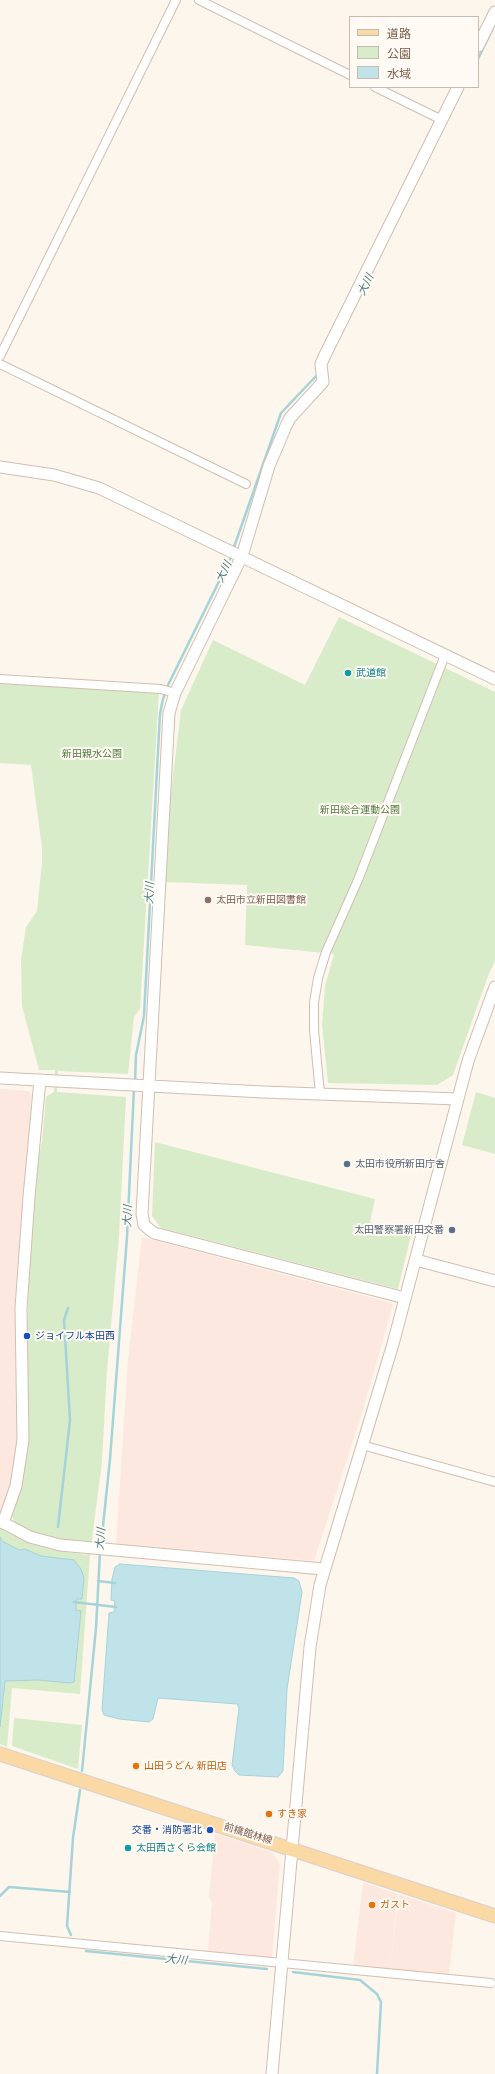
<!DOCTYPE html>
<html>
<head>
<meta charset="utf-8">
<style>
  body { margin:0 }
  #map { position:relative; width:495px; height:2074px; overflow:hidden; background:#fdf6ec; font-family:"Fira Sans","Noto Sans JP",sans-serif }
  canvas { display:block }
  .legend { position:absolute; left:349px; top:16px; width:130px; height:72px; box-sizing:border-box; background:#fffaf3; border:1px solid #cabbb1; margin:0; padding:5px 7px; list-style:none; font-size:12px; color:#7a5c4d }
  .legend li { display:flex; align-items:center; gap:8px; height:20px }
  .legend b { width:20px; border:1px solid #cabbb1 }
</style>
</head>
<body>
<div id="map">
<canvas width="495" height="2074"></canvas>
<ul class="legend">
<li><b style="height:5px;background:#fbd9a5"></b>道路</li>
<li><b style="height:11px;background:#d8ecc9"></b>公園</li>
<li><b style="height:11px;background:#bfe3e8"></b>水域</li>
</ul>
</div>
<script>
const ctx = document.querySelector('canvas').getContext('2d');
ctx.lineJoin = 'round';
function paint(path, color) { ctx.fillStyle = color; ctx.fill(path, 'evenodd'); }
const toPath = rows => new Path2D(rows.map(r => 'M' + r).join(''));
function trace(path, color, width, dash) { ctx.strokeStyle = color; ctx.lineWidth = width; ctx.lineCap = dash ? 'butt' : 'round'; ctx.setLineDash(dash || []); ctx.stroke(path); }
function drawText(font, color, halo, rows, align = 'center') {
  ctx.font = font + ' "Fira Sans","Noto Sans JP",sans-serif'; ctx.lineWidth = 4; ctx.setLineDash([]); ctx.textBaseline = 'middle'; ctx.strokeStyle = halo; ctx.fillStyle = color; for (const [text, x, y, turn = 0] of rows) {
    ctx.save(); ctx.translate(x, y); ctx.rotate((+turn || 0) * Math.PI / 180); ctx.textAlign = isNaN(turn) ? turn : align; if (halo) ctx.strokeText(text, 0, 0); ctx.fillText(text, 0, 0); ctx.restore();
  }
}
const commercial = toPath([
  [0,1089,28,1091,32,1095,16,1309,17,1442,14,1475,4,1512,0,1513],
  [142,1237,392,1303,393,1305,362,1413,314,1561,116,1544,128,1360],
  [215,1833,272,1852,280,1864,272,1958,208,1951,212,1902,209,1897],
  [363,1882,398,1894,390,1970,353,1967],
  [399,1894,456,1913,449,1975,390,1970]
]);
const green = toPath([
  [339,617,495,692,495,961,488,976,453,1075,437,1085,328,1083,322,1025,325,986,334,954,245,945,247,885,164,882,167,825,181,710,213,640,305,685],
  [0,683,159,692,140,1009,134,1017,128,1074,58,1071,57,1092,126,1097,119,1237,107,1371,102,1462,90,1555,80,1694,12,1688,7,1747,0,1744,0,1527,29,1542,48,1549,87,1555,89,1543,59,1540,33,1533,18,1525,14,1521,12,1516,20,1491,29,1438,27,1347,29,1263,37,1165,42,1142,46,1097,54,1092,55,1070,39,1070,22,1006,21,960,26,927,37,911,42,863,42,848,31,765,0,763],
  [476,1092,495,1098,495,1154,462,1145],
  [155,1142,375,1199,370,1222,411,1235,398,1289,161,1228,152,1216],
  [14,1718,82,1725,78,1769,12,1746]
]);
const water = toPath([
  [0,1537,2,1541,19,1550,25,1549,41,1556,74,1560,81,1569,84,1578,82,1599,77,1599,76,1604,76,1610,81,1611,74,1682,70,1683,38,1680,5,1681,0,1727,0,1537],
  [120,1564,294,1578,299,1581,302,1592,287,1689,283,1771,278,1777,239,1775,235,1771,232,1765,239,1708,237,1704,158,1698,153,1719,149,1722,119,1719,104,1715,102,1710,109,1613,114,1612,115,1601,111,1600,112,1579,115,1567,120,1564]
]);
const stream = toPath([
  [478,59,495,24],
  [233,550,281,413,318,374],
  [135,1083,136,1055,144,1016,160,714,163,699,168,685,232,555],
  [58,1527,70,1420,64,1320,68,1308],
  [101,1545,110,1459,127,1237,134,1088],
  [98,1581,115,1583],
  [74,1602,116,1607],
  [82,1771,96,1628,100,1552],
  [0,1896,9,1887,70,1892],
  [71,1935,67,1926,73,1838,80,1790],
  [86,1951,267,1969],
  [293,1972,360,1980,377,1994,381,2002,377,2074]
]);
const minor = toPath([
  [199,0,350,75],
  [375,87,442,120],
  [0,356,176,0],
  [0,364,246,484],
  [0,679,161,689,175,693],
  [320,1094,314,1030,314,1003,318,978,326,952,358,880,445,655],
  [362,1445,495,1482],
  [0,1936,491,1983]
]);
const tertiary = toPath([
  [478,46,495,12],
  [0,467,54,475,99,488,495,679],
  [0,1078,263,1092,458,1099],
  [416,1260,495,1281],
  [405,1298,154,1233,144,1225,142,1214,169,713,175,693,242,556,269,466,286,426,290,418,323,382,321,364,325,355,458,87],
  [0,1521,30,1537,60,1545,323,1569],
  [3,1523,16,1486,23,1440,21,1308,29,1197,40,1080],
  [272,2074,310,1647,320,1585,393,1344,468,1061,495,987]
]);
const primary = toPath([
  [0,1754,495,1916]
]);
const markers = [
  [348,673,4,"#0f9aa8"],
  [208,900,4,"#8d6e63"],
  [347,1164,4,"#5c6f8a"],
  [452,1230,4,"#5c6f8a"],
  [27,1336,4,"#1a4fb4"],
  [136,1766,4,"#e8710a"],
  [269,1814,4,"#e8710a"],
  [210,1830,4,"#1a4fb4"],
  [128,1848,4,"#0f9aa8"],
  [372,1905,4,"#e8710a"]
];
const cultureNames = [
  ["武道館",356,673],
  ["太田西さくら会館",136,1848]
];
const parkNames = [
  ["新田親水公園",92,754],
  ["新田総合運動公園",360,810]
];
const educationNames = [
  ["太田市立新田図書館",216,900]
];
const serviceNames = [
  ["太田市役所新田庁舎",355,1164],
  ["太田警察署新田交番",444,1230,"right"]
];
const transitNames = [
  ["ジョイフル本田西",35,1336],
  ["交番・消防署北",202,1830,"right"]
];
const foodNames = [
  ["山田うどん 新田店",144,1766],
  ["すき家",277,1814],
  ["ガスト",380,1905]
];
const streetNames = [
  ["前橋館林線",248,1834,17]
];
const waterNames = [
  ["大川",366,285,-64],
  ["大川",224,572,-64],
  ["大川",150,893,-87],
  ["大川",128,1216,-87],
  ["大川",101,1539,-85],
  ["大川",176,1960,6]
];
paint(commercial, '#fde8e0');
paint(green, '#d8ecc9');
paint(water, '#bfe3e8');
trace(water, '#a5d3da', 1);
trace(stream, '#a5d3da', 2.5);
trace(minor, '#d1beb0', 10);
trace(tertiary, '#d1beb0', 13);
trace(primary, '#dad1cd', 15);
trace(minor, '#fff', 8);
trace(tertiary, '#fff', 11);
trace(primary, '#fbd9a5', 13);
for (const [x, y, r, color] of markers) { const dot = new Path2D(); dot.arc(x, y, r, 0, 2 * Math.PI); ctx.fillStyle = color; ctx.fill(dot); trace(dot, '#fffaf3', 1.5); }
drawText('10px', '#0d838f', '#fffaf3', cultureNames, 'left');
drawText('10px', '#537a41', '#fffaf3', parkNames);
drawText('10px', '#785e54', '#fffaf3', educationNames, 'left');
drawText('10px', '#4e5e75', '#fffaf3', serviceNames, 'left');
drawText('10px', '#164399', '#fffaf3', transitNames, 'left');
drawText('10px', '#c56008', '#fffaf3', foodNames, 'left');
drawText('10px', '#7a5c4d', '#fffaf3', streetNames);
drawText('italic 11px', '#437c86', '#fffaf3', waterNames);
</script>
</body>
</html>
